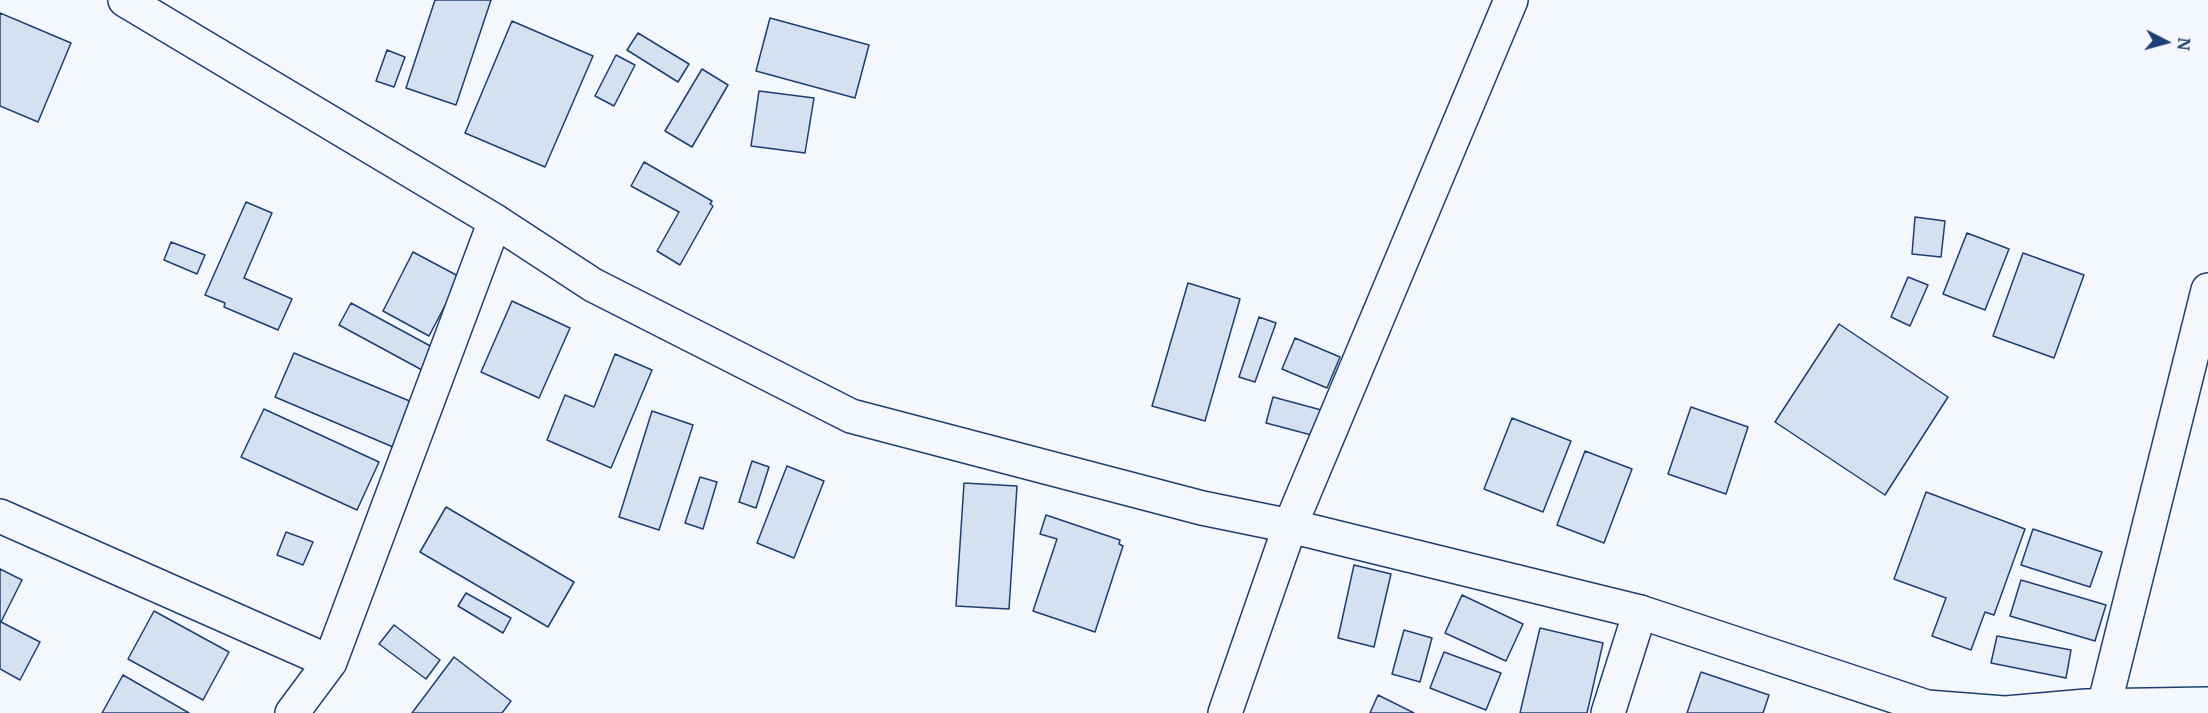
<!DOCTYPE html>
<html>
<head>
<meta charset="utf-8">
<style>
  body { margin:0 }
  #map { position:relative; width:2208px; height:713px; overflow:hidden; background:#f4f7fb; font-family:Merriweather,serif }
  canvas { display:block }
  .north { position:absolute; left:2136px; top:12px; width:60px; height:60px; -webkit-text-stroke:4px #f4f7fb; paint-order:stroke; rotate:96deg; font-size:16px; font-weight:700; line-height:24px; text-align:center; color:#1d3f73 }
  .north::after { content:''; display:block; margin:auto; width:21px; height:27px; background:#1d3f73; clip-path:polygon(50% 0,100% 100%,50% 72%,0 100%) }
</style>
</head>
<body>
<div id="map">
<canvas width="2208" height="713"></canvas>
<div class="north">N</div>
</div>
<script>
const ctx = document.querySelector('canvas').getContext('2d');
ctx.lineJoin = 'round';
function paint(path, color) { ctx.fillStyle = color; ctx.fill(path, 'evenodd'); }
const toPath = rows => new Path2D(rows.map(r => 'M' + r).join(''));
function trace(path, color, width, dash) { ctx.strokeStyle = color; ctx.lineWidth = width; ctx.lineCap = dash ? 'butt' : 'round'; ctx.setLineDash(dash || []); ctx.stroke(path); }
const building = toPath([
  [435,0,491,0,456,105,406,88,435,0],
  [0,13,71,43,38,122,0,106,0,13],
  [770,18,869,45,855,98,756,71,770,18],
  [512,21,593,56,545,167,465,133,512,21],
  [638,33,689,64,678,82,627,50,638,33],
  [387,50,405,57,394,87,376,81,387,50],
  [616,55,635,65,614,106,595,96,616,55],
  [702,69,728,85,692,147,665,131,702,69],
  [759,91,814,98,805,153,751,146,759,91],
  [644,162,712,201,710,204,713,206,680,265,657,251,679,212,631,186,644,162],
  [246,202,272,213,244,278,292,299,278,330,224,307,225,303,205,295,246,202],
  [1915,217,1945,221,1941,257,1912,254,1915,217],
  [1967,233,2009,249,1985,310,1943,294,1967,233],
  [171,242,205,255,197,274,164,260,171,242],
  [413,252,460,277,429,336,383,311,413,252],
  [2023,253,2084,275,2054,358,1993,336,2023,253],
  [1908,277,1928,285,1910,326,1891,317,1908,277],
  [1188,283,1240,299,1205,421,1152,406,1188,283],
  [512,301,570,328,539,398,481,372,512,301],
  [351,303,434,348,422,370,339,325,351,303],
  [1259,317,1276,323,1255,382,1239,377,1259,317],
  [1839,324,1948,397,1885,495,1775,422,1839,324],
  [1295,338,1340,357,1327,388,1282,369,1295,338],
  [294,353,412,402,393,447,275,397,294,353],
  [615,354,652,370,611,468,547,440,565,395,594,407,615,354],
  [1273,397,1325,411,1319,437,1266,423,1273,397],
  [1691,407,1748,427,1726,494,1668,474,1691,407],
  [264,409,379,462,357,510,241,457,264,409],
  [652,411,693,425,659,530,619,517,652,411],
  [1512,418,1571,441,1543,512,1484,489,1512,418],
  [1585,451,1632,469,1604,543,1557,525,1585,451],
  [752,461,769,467,756,508,739,502,752,461],
  [787,466,824,481,794,558,757,543,787,466],
  [700,477,717,482,703,529,685,523,700,477],
  [964,483,1017,486,1009,609,956,606,964,483],
  [1926,492,2025,529,1994,615,1985,612,1971,650,1932,636,1946,598,1894,579,1926,492],
  [446,507,574,582,548,627,420,552,446,507],
  [1046,515,1120,540,1119,544,1123,546,1095,632,1033,611,1057,539,1040,534,1046,515],
  [2033,529,2102,552,2090,587,2021,565,2033,529],
  [286,532,313,542,303,565,277,555,286,532],
  [1354,565,1391,574,1374,647,1338,638,1354,565],
  [0,569,22,580,1,622,40,642,20,680,0,669,0,569],
  [2021,580,2106,605,2095,641,2010,616,2021,580],
  [466,593,511,618,503,633,458,606,466,593],
  [1462,595,1523,624,1506,661,1445,633,1462,595],
  [154,611,229,652,203,700,128,659,154,611],
  [394,625,440,660,426,679,379,644,394,625],
  [1540,628,1603,643,1587,713,1520,713,1540,628],
  [1404,630,1432,638,1420,682,1392,674,1404,630],
  [1997,636,2071,650,2066,678,1991,663,1997,636],
  [1444,652,1501,673,1486,710,1430,688,1444,652],
  [454,657,511,701,502,713,412,713,454,657],
  [1701,672,1769,695,1763,713,1687,713,1701,672],
  [123,675,189,713,102,713,123,675],
  [1378,695,1414,713,1370,713,1378,695]
]);
const street = toPath([
  [0,516,330,662],
  [2104,706,2208,290],
  [292,713,330,662,495,221],
  [1225,713,1290,526,1511,0],
  [1608,713,1640,612]
]);
const secondary = toPath([
  [125,0,495,221,593,285,851,416,1202,508,1290,526,1640,612,1927,707,2004,713],
  [2006,713,2086,706,2208,704]
]);
paint(building, '#d5e0f0');
trace(building, '#1d3f73', 1.5);
trace(street, '#1d3f73', 36);
trace(secondary, '#1d3f73', 36);
trace(street, '#f4f7fb', 33);
trace(secondary, '#f4f7fb', 33);
</script>
</body>
</html>
